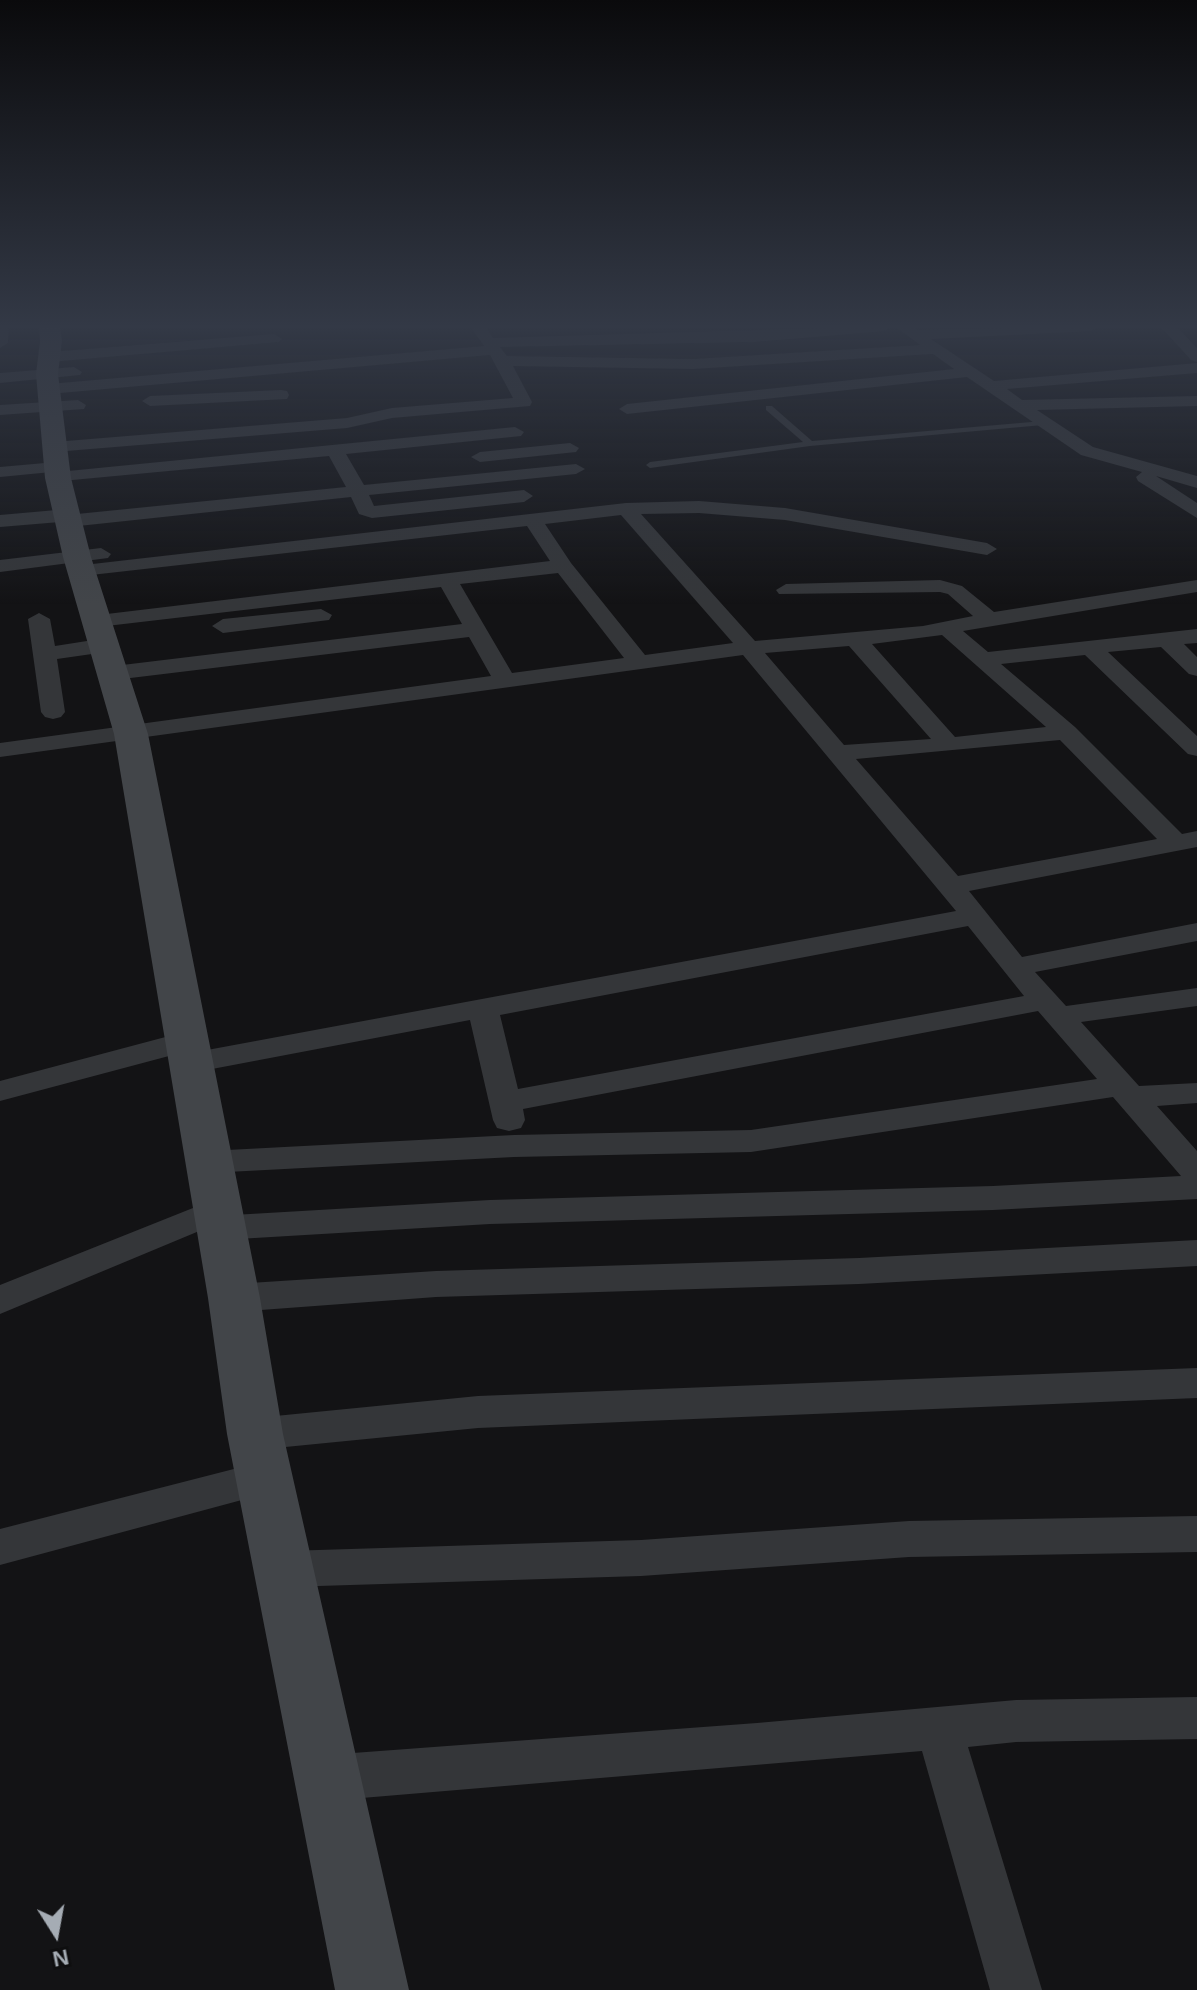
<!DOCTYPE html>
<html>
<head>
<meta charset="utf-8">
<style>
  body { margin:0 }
  #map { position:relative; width:1197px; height:1990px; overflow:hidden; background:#131315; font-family:Arial,sans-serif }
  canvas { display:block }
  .north { position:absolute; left:16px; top:1894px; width:80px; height:80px; -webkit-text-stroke:6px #0e0e0f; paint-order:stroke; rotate:169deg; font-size:22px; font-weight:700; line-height:32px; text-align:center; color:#a5acb4 }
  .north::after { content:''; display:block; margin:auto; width:28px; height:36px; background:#a5acb4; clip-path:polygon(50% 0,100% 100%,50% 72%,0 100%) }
</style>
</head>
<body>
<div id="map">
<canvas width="1197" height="1990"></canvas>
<div class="north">N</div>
</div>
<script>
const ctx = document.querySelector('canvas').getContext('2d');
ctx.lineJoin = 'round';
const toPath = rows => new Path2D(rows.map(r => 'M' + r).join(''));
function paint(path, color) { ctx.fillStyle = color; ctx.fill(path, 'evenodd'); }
const lane = toPath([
  [766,406,772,406,812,441,1043,421,1047,423,1043,425,810,446,650,468,646,465,650,462,803,442,766,410,766,406]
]);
const street = toPath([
  [0,326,9,326,8,343,0,348,0,326],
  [470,326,485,326,493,338,891,326,884,331,755,342,500,347,507,356,693,359,920,345,895,326,913,326,918,330,1098,326,1091,331,931,339,994,381,1197,363,1197,373,1007,389,1022,400,1197,396,1197,406,1037,410,1093,447,1197,476,1197,488,1156,476,1197,503,1197,518,1138,481,1136,477,1142,472,1081,455,967,377,627,414,619,409,627,404,954,369,933,354,693,369,513,366,532,402,530,406,392,418,347,428,54,452,45,447,54,442,347,418,392,408,513,398,490,355,49,394,41,389,49,384,484,346,470,326],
  [1160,326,1176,326,1197,348,1197,362,1191,360,1160,326],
  [274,334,282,339,279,342,50,362,42,357,50,352,274,334],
  [74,367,82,372,80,375,0,383,0,373,74,367],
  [281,390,287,391,289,395,287,399,150,406,142,401,150,396,281,390],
  [78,400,86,405,84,409,0,415,0,405,78,400],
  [515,427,524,432,521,436,346,454,364,485,576,464,585,469,576,474,369,495,374,506,524,490,533,496,524,502,372,518,359,514,351,497,69,527,60,522,0,527,0,515,68,509,77,514,346,487,329,456,51,482,49,478,51,474,58,472,515,427],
  [570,443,579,448,576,452,480,462,471,457,480,452,570,443],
  [56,462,62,463,65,467,62,471,0,477,0,467,56,462],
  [699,501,785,508,987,543,997,549,987,555,785,520,699,513,641,514,755,641,923,626,973,616,948,594,940,592,779,594,776,590,786,584,940,580,962,586,994,612,1197,580,1197,592,963,631,988,652,1197,629,1197,643,1184,644,1197,657,1197,676,1189,674,1161,647,1108,652,1197,736,1197,756,1188,754,1085,655,1001,664,1075,727,1182,834,1197,831,1197,847,969,891,1022,957,1197,923,1197,941,1035,972,1066,1006,1197,988,1197,1006,1081,1022,1139,1086,1197,1083,1197,1103,1157,1106,1197,1151,1197,1199,993,1210,490,1224,221,1240,209,1237,204,1229,0,1314,0,1285,218,1198,230,1201,235,1210,233,1215,490,1200,993,1186,1181,1176,1113,1097,751,1152,514,1157,208,1173,196,1170,191,1162,196,1154,208,1151,514,1135,751,1130,1097,1079,1038,1011,523,1109,525,1120,521,1128,509,1131,497,1128,493,1120,470,1020,191,1073,180,1070,175,1063,180,1056,191,1053,956,911,743,655,0,757,0,743,491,676,469,637,114,680,106,678,103,673,106,668,114,666,462,624,441,587,98,627,90,626,87,621,90,616,550,561,527,526,82,576,75,574,72,570,75,566,626,503,699,501],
  [621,515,733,643,645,655,571,563,545,524,621,515],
  [558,573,624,658,512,673,460,584,558,573],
  [942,635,1046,727,955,737,872,644,942,635],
  [849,646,931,739,844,745,765,653,849,646],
  [1060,740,1157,839,958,876,856,759,1060,740],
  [968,926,1024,996,518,1089,500,1015,968,926],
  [101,548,111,554,108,558,0,572,0,560,101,548],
  [321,609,332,615,329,620,223,633,212,626,223,619,321,609],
  [39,613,50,619,55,646,106,638,117,645,106,652,57,659,65,712,61,717,53,719,45,717,41,712,28,619,39,613],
  [188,1031,199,1034,204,1041,199,1048,0,1101,0,1081,188,1031],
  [1197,1240,1197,1266,859,1284,436,1297,234,1312,221,1308,216,1298,221,1288,234,1284,436,1271,859,1258,1197,1240],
  [1197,1368,1197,1398,478,1428,255,1450,241,1445,235,1434,241,1423,255,1418,478,1396,1197,1368],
  [265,1461,279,1466,285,1478,279,1490,0,1565,0,1529,265,1461],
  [1197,1516,1197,1552,909,1557,641,1576,286,1587,271,1582,265,1569,271,1556,286,1551,641,1540,909,1521,1197,1516],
  [1197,1697,1197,1739,1016,1742,968,1747,1042,1990,990,1990,922,1751,326,1801,309,1794,302,1778,309,1762,326,1755,757,1723,1016,1700,1197,1697]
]);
const secondary = toPath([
  [39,326,60,326,62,341,58,374,71,478,91,557,148,734,260,1298,283,1434,409,1990,335,1990,227,1434,208,1298,114,734,63,557,45,478,36,374,40,341,39,326]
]);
paint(lane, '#343639');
paint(street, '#343639');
paint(secondary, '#424549');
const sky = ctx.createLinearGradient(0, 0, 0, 605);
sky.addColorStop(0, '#0a0a0c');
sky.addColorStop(0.54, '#333946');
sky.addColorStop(1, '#33394600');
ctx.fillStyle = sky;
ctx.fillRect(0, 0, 1197, 605);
</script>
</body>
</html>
